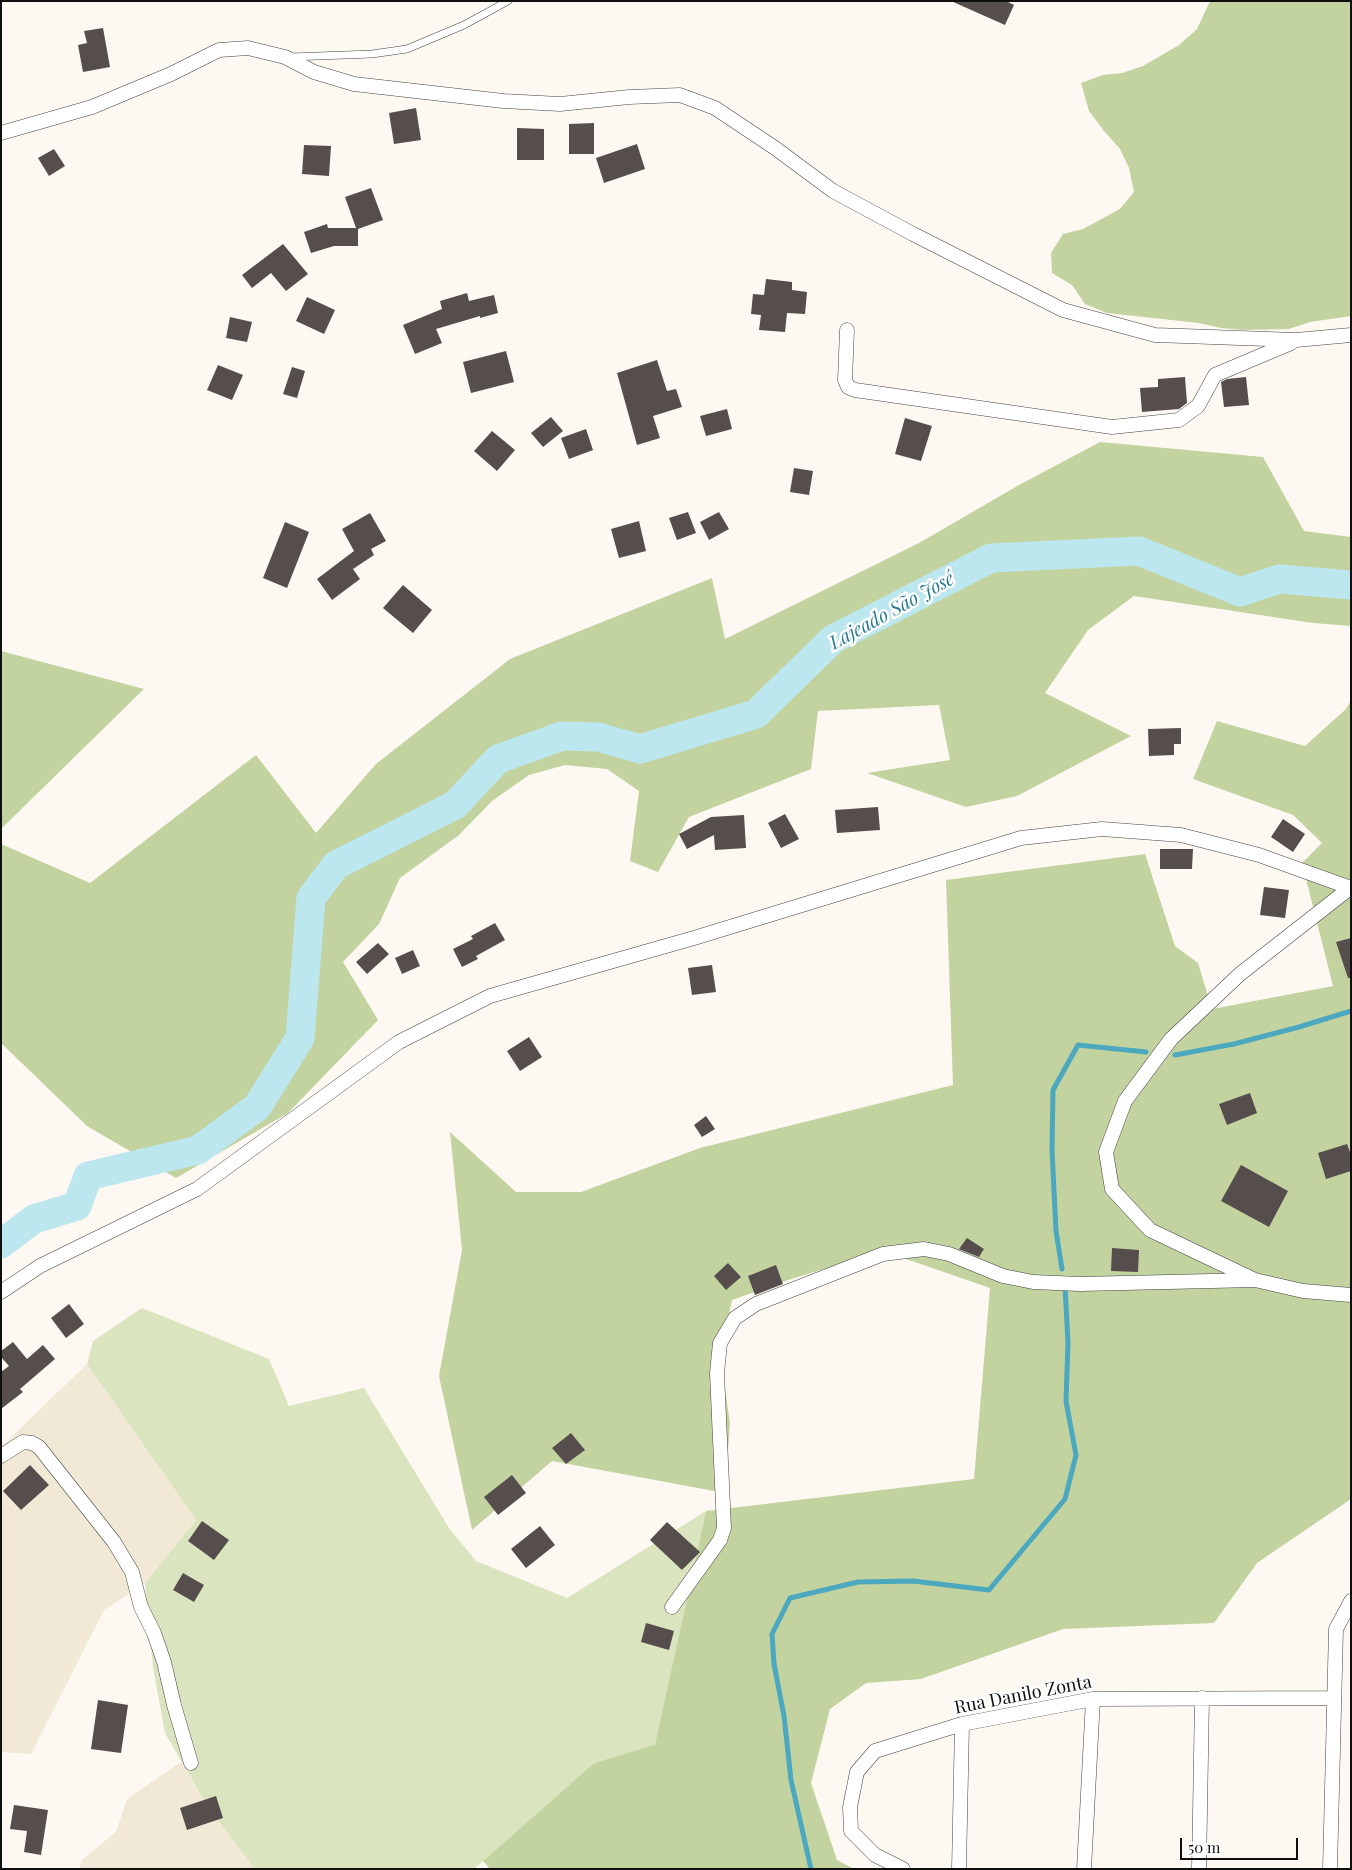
<!DOCTYPE html>
<html>
<head>
<meta charset="utf-8">
<style>
  body { margin:0 }
  #map { position:relative; width:1352px; height:1870px; overflow:hidden; background:#fdf9f2; font-family:"Playfair Display",serif }
  canvas { display:block }
  .frame { position:absolute; inset:0; border:2px solid #0f0f0f; pointer-events:none }
  .scale { position:absolute; left:1180px; top:1838px; width:118px; height:22px; box-sizing:border-box; border:2px solid #0f0f0f; border-top:0; padding-left:6px; font-size:15px; line-height:18px; white-space:nowrap; color:#0f0f0f; -webkit-text-stroke:4px #fff; paint-order:stroke }
</style>
</head>
<body>
<div id="map">
<canvas width="1352" height="1870"></canvas>
<div class="frame"></div>
<div class="scale">50 m</div>
</div>
<script>
const ctx = document.querySelector('canvas').getContext('2d');
ctx.lineJoin = 'round';
function paint(path, color) { ctx.fillStyle = color; ctx.fill(path, 'evenodd'); }
const toPath = rows => new Path2D(rows.map(r => 'M' + r).join(''));
function trace(path, color, width, dash) { ctx.strokeStyle = color; ctx.lineWidth = width; ctx.lineCap = dash ? 'butt' : 'round'; ctx.setLineDash(dash || []); ctx.stroke(path); }
function drawText(font, color, halo, rows, align = 'center') {
  ctx.font = font + ' "Playfair Display",serif'; ctx.lineWidth = 5; ctx.setLineDash([]); ctx.textBaseline = 'middle'; ctx.strokeStyle = halo; ctx.fillStyle = color; for (const [text, x, y, turn = 0] of rows) {
    ctx.save(); ctx.translate(x, y); ctx.rotate((+turn || 0) * Math.PI / 180); ctx.textAlign = isNaN(turn) ? turn : align; if (halo) ctx.strokeText(text, 0, 0); ctx.fillText(text, 0, 0); ctx.restore();
  }
}
const farmland = toPath([
  [87,1364,196,1520,145,1583,104,1610,31,1754,1,1752,1,1447],
  [181,1762,206,1804,255,1869,80,1869,81,1861,116,1832,127,1799]
]);
const green = toPath([
  [142,1308,269,1359,289,1406,364,1388,449,1528,476,1561,567,1598,706,1511,655,1746,594,1763,474,1869,255,1869,206,1804,165,1733,153,1667,145,1583,196,1520,87,1364,93,1341]
]);
const forest = toPath([
  [1210,1,1351,1,1351,316,1310,322,1289,329,1244,330,1221,328,1199,323,1107,313,1085,304,1072,285,1052,273,1051,253,1063,234,1083,229,1120,209,1134,192,1129,168,1120,149,1104,131,1089,111,1081,83,1103,75,1122,73,1143,66,1179,45,1197,29],
  [1100,442,1263,457,1304,531,1351,537,1351,626,1313,623,1134,596,1088,630,1045,693,1131,736,1017,796,966,807,867,773,950,760,939,705,818,711,811,769,689,817,658,872,630,861,639,791,607,769,565,765,529,775,492,801,459,835,400,878,379,924,343,962,378,1020,288,1113,176,1178,87,1126,1,1043,1,844,90,883,256,755,316,833,376,764,510,659,712,578,725,639,919,543,1019,485],
  [1,651,144,689,1,829],
  [1351,700,1351,1499,1257,1563,1214,1623,1063,1629,921,1679,866,1683,830,1709,811,1783,837,1860,854,1869,490,1869,483,1861,594,1763,655,1745,706,1511,974,1479,990,1288,883,1251,788,1280,732,1300,720,1355,730,1423,725,1493,552,1461,472,1530,439,1376,462,1250,450,1132,516,1192,581,1192,700,1148,953,1085,946,880,1145,854,1175,946,1198,963,1212,1009,1333,986,1302,863,1322,843,1293,815,1193,779,1217,721,1305,746,1346,709]
]);
const stream = toPath([
  [1175,1055,1234,1044,1299,1027,1351,1011],
  [1062,1269,1056,1231,1052,1150,1053,1090,1078,1045,1146,1052],
  [811,1869,791,1780,784,1716,774,1664,772,1634,790,1598,858,1582,913,1581,989,1590,1065,1499,1076,1455,1066,1401,1068,1343,1065,1286]
]);
const river = toPath([
  [1,1244,34,1219,77,1206,88,1176,198,1150,257,1107,300,1038,311,898,336,865,455,805,498,759,562,736,598,737,640,749,756,714,833,639,991,558,1139,551,1240,592,1279,579,1351,585]
]);
const building = toPath([
  [951,1,1006,1,1014,5,1005,25],
  [103,28,110,67,83,72,78,45,87,43,84,31],
  [416,108,421,140,394,144,389,113],
  [594,123,594,154,569,154,569,124],
  [517,128,544,129,544,160,517,160],
  [637,144,645,169,604,183,596,158],
  [304,145,331,146,329,176,302,174],
  [54,149,65,166,49,176,38,158],
  [371,188,383,220,358,229,358,246,334,246,311,253,304,232,327,224,328,228,356,228,345,197],
  [283,244,308,274,286,291,271,273,252,288,242,275],
  [766,279,792,282,792,290,807,292,805,314,787,313,785,332,759,330,761,315,751,314,753,294,764,295],
  [467,293,469,301,494,295,498,313,480,318,480,316,436,329,442,343,415,354,403,325,442,309,440,301],
  [307,297,335,310,324,334,296,321],
  [230,317,252,322,247,342,226,338],
  [506,351,514,382,471,393,463,362],
  [657,360,667,391,676,389,682,407,653,416,660,438,637,445,617,373],
  [218,365,243,375,232,400,207,390],
  [292,367,305,371,297,398,283,394],
  [1185,377,1187,403,1179,409,1142,412,1140,388,1158,387,1158,379],
  [1246,377,1249,405,1224,407,1221,382,1227,379],
  [727,409,732,429,706,436,700,416],
  [551,417,563,431,543,447,531,433],
  [905,418,932,426,921,461,895,454],
  [586,429,593,450,569,459,561,438],
  [492,431,515,450,497,471,474,451],
  [794,468,813,471,809,495,790,492],
  [688,512,696,533,677,540,669,518],
  [719,512,729,529,709,540,700,522],
  [370,513,386,541,371,549,374,555,353,569,360,579,332,600,317,579,354,551,342,529],
  [639,521,646,551,619,558,611,529],
  [285,522,309,532,287,588,263,578],
  [403,585,432,610,413,633,383,608],
  [1181,728,1181,744,1174,744,1174,755,1149,756,1148,729],
  [878,807,880,830,837,833,835,810],
  [785,814,799,839,781,848,768,823],
  [744,815,746,848,715,850,714,835,687,849,679,834,711,817],
  [1283,819,1305,834,1293,852,1271,837],
  [1160,849,1193,849,1192,869,1160,869],
  [1264,887,1289,890,1285,918,1260,915],
  [495,923,505,940,476,956,478,959,462,967,453,949,473,939,471,936],
  [1351,938,1351,978,1348,978,1336,942],
  [378,943,389,954,367,974,356,962],
  [413,950,420,966,402,974,395,958],
  [712,965,716,992,692,995,688,968],
  [529,1037,542,1057,520,1071,507,1051],
  [1250,1093,1257,1113,1227,1125,1219,1104],
  [706,1116,715,1129,702,1137,694,1125],
  [1347,1144,1351,1155,1351,1171,1326,1179,1318,1153],
  [1241,1165,1288,1191,1269,1227,1221,1201],
  [967,1238,984,1249,979,1257,959,1249],
  [1112,1248,1139,1250,1138,1272,1111,1271],
  [728,1263,741,1277,726,1290,714,1276],
  [776,1265,783,1284,755,1295,748,1276],
  [69,1304,84,1324,66,1338,51,1318],
  [13,1342,27,1359,43,1345,55,1359,20,1389,23,1392,1,1409,1,1372,9,1366,1,1357,1,1351],
  [571,1433,585,1450,566,1464,552,1448],
  [30,1465,49,1485,21,1510,3,1491],
  [512,1475,526,1493,498,1515,484,1497],
  [202,1521,229,1540,214,1560,188,1541],
  [667,1522,700,1552,682,1570,650,1540],
  [540,1526,555,1545,526,1568,511,1549],
  [183,1573,204,1585,194,1602,173,1590],
  [646,1623,674,1631,669,1650,641,1642],
  [98,1700,128,1705,121,1753,91,1749],
  [216,1796,223,1818,187,1830,180,1808],
  [14,1805,48,1810,41,1855,24,1852,27,1831,10,1829]
]);
const lane = toPath([
  [290,57,372,54,407,49,464,25,508,1]
]);
const street = toPath([
  [1,133,92,107,171,74,219,50,248,48,285,57,314,72,354,84,503,101,560,104,629,97,680,95,715,108,775,148,833,191,913,234,1063,310,1155,335,1296,340,1351,335],
  [847,330,845,380,848,387,855,390,1112,427,1179,420,1198,406,1215,375,1291,343],
  [1350,888,1240,974,1171,1039,1125,1101,1106,1152,1112,1189,1150,1230,1255,1280,1303,1291,1351,1295],
  [1,1292,40,1266,197,1189,399,1042,490,996,694,938,1021,838,1102,829,1181,835,1259,855,1351,888],
  [1,1456,23,1442,32,1443,39,1447,114,1542,132,1572,141,1607,154,1633,164,1662,174,1705,191,1763],
  [672,1607,720,1540,724,1528,717,1373,720,1343,735,1318,756,1304,883,1254,924,1249,949,1254,1003,1276,1033,1282,1080,1284,1255,1280],
  [903,1869,875,1855,851,1831,850,1807,857,1772,875,1751,962,1724,1093,1699,1334,1698],
  [959,1869,962,1724],
  [1084,1869,1093,1699],
  [1199,1869,1202,1698],
  [1330,1869,1336,1629,1351,1601]
]);
const streetNames = [
  ["Rua Danilo Zonta",1023,1695,-11]
];
const waterNames = [
  ["Lajeado São José",892,611,-29]
];
paint(farmland, '#f1e9d5');
paint(green, '#dae5bf');
paint(forest, '#c2d3a0');
trace(stream, '#4ca8be', 5);
trace(river, '#bce7ef', 29);
paint(building, '#564e4c');
trace(lane, '#424242', 8);
trace(street, '#424242', 15);
trace(lane, '#fff', 7);
trace(street, '#fff', 14);
drawText('18px', '#0f0f0f', '#fff', streetNames);
drawText('italic 19px', '#267a93', '#fff', waterNames);
</script>
</body>
</html>
